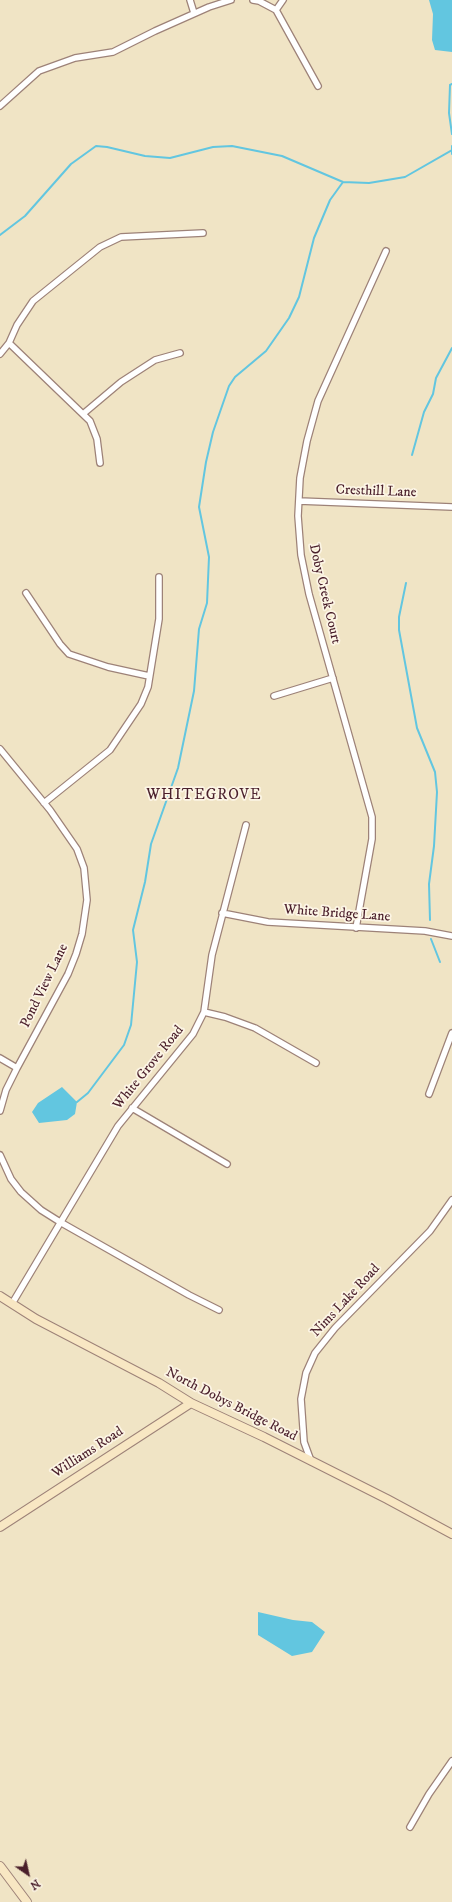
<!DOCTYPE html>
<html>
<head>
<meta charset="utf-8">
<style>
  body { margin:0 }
  #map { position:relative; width:452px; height:1902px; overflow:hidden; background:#f0e4c5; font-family:"IM FELL DW Pica",serif }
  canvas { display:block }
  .north { position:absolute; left:8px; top:1854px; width:40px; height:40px; -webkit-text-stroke:3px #fcf5e5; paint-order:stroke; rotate:146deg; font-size:11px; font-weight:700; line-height:16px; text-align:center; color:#4a1f2b }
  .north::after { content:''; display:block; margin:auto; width:14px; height:18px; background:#4a1f2b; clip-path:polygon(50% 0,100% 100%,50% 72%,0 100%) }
</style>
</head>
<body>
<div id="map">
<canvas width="452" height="1902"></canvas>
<div class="north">N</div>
</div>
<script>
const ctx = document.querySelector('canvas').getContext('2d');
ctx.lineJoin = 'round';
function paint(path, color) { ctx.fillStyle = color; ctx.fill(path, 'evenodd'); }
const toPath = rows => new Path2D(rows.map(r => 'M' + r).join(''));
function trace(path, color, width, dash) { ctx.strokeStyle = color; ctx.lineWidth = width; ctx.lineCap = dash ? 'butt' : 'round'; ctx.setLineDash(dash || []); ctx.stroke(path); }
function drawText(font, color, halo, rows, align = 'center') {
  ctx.font = font + ' "IM FELL DW Pica",serif'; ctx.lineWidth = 3.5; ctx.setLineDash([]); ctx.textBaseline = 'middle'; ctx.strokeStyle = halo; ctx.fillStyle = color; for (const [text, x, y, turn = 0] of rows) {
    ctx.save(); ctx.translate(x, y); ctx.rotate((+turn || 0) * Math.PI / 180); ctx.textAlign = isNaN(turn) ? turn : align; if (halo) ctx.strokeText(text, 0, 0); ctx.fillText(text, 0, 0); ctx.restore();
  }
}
const water = toPath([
  [429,0,452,0,452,52,435,50,432,40,433,14],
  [62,1087,77,1102,75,1114,67,1120,39,1123,32,1112,38,1103],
  [258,1612,293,1620,312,1622,325,1632,312,1652,292,1656,258,1635]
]);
const stream = toPath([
  [452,84,450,85,449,113,452,134],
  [452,146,452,154],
  [0,235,25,216,71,164,96,146,107,147,145,156,170,158,213,147,232,146,282,156,343,182,369,183,405,177,452,150],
  [412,455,424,412,433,394,436,378,452,348],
  [406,583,399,617,399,630,417,728,435,772,437,792,434,846,429,884,430,920],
  [431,939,440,962],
  [77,1102,88,1093,124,1045,131,1025,137,962,133,930,145,882,151,844,178,768,194,691,199,629,207,603,209,557,199,507,206,462,213,432,229,386,235,377,266,351,289,318,299,297,314,238,330,200,343,182]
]);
const street = toPath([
  [190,0,194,13],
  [253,0,259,1,276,10,318,86],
  [276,10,283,0],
  [0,106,39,71,75,58,113,52,155,31,209,7,231,0],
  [9,343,90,421,97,439,100,463],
  [0,354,9,343,17,325,33,301,100,247,121,237,203,233],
  [83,414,121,382,155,360,180,353],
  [299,501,452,507],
  [26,593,60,644,69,654,108,667,149,676],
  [274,696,333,678],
  [0,749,50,810,77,849,84,868,87,900,82,934,76,954,68,974,17,1068,6,1090,0,1111],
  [44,803,110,750,141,704,148,687,159,619,159,577],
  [222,913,268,922,425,931,452,936],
  [356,928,372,839,372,817,309,594,301,555,298,516,300,478,307,441,318,401,386,251],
  [204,1012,225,1017,255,1028,316,1063],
  [0,1058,17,1068],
  [429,1094,452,1033],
  [132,1108,227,1164],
  [0,1155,11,1179,21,1192,41,1210,60,1222,189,1295,219,1310],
  [13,1302,118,1126,193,1034,204,1012,212,955,246,825],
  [311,1461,304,1442,301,1399,306,1373,315,1353,335,1328,430,1231,452,1200],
  [410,1827,429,1794,452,1761]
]);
const secondary = toPath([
  [0,1296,36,1319,159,1383,191,1403,264,1437,387,1499,452,1534],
  [0,1527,191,1403],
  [0,1866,27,1902]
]);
const streetNames = [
  ["Cresthill Lane",376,492,2],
  ["Doby Creek Court",324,594,77],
  ["White Bridge Lane",337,914,4],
  ["Pond View Lane",45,986,-64],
  ["White Grove Road",149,1068,-51],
  ["Nims Lake Road",346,1301,-47],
  ["North Dobys Bridge Road",231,1405,27],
  ["Williams Road",88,1453,-33]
];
const neighbourhoodNames = [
  ["WHITEGROVE",204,796]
];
paint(water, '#62c6e0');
trace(stream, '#62c6e0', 2);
trace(street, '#9d8278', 8);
trace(secondary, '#9d8278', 10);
trace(street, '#fff', 5.5);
trace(secondary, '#f8e7c3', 8);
drawText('14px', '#4a1f2b', '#fcf5e5', streetNames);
ctx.letterSpacing = '1px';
drawText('15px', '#4a1f2b', '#fcf5e5', neighbourhoodNames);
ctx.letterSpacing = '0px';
</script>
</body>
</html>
